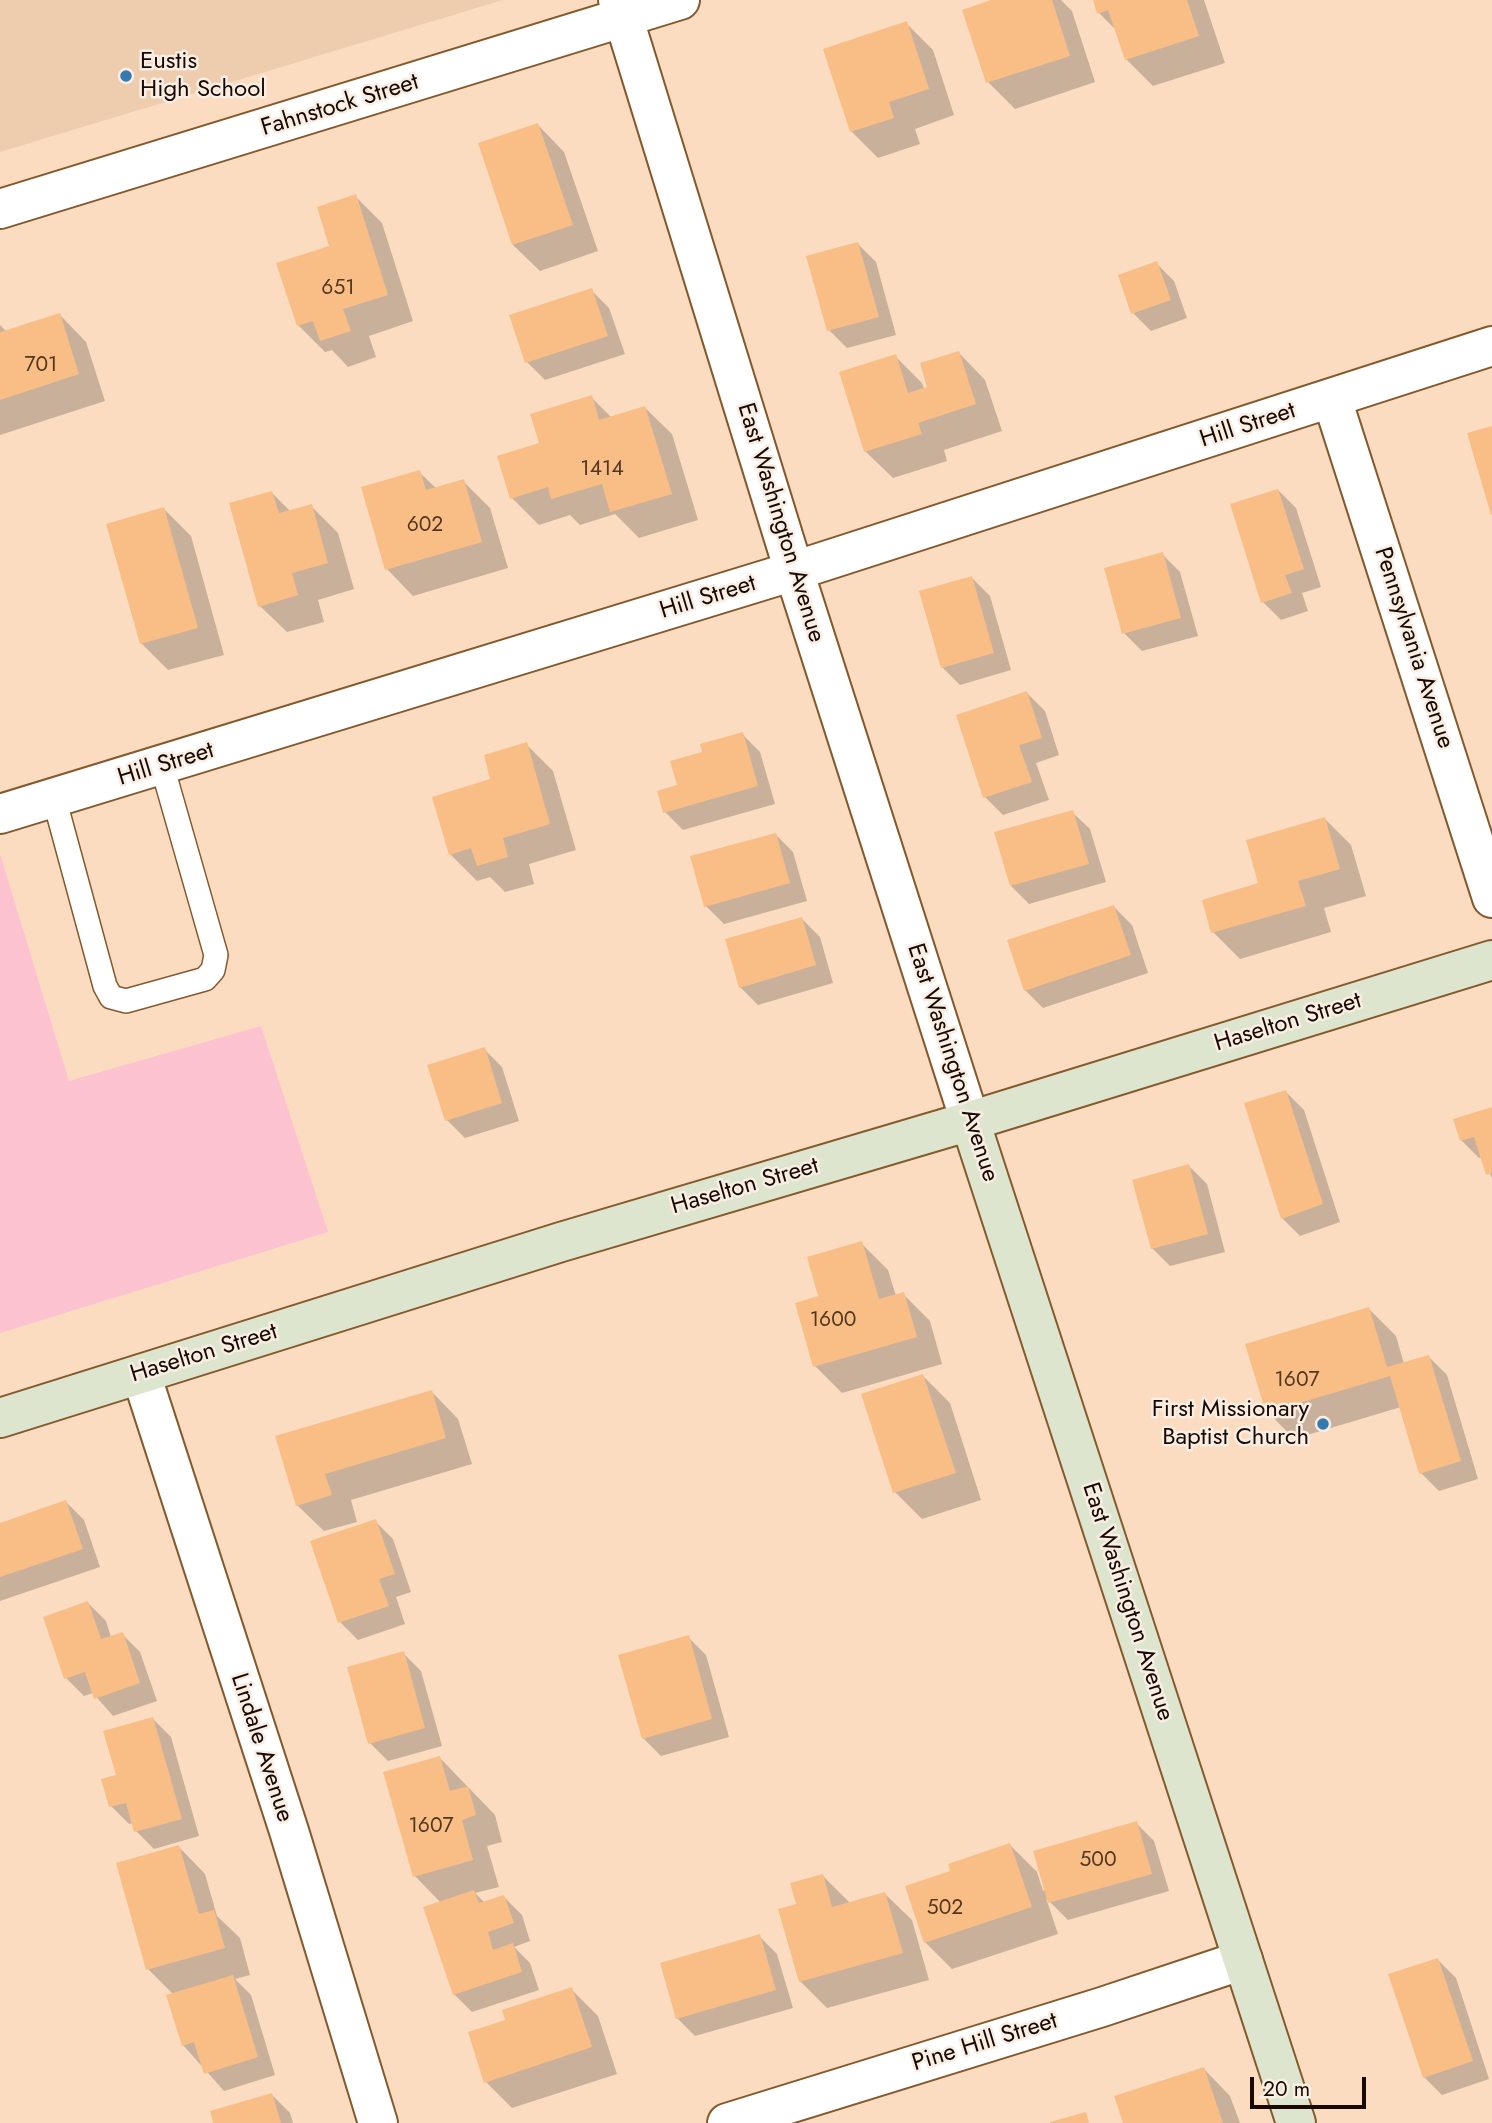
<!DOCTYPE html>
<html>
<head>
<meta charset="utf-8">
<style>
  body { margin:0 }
  #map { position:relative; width:1492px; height:2123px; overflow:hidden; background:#fbdcc1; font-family:Jost,sans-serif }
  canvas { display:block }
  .scale { position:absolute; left:1250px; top:2077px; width:116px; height:32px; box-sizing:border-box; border:4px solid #190800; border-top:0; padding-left:9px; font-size:21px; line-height:24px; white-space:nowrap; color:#190800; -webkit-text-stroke:5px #f8eee4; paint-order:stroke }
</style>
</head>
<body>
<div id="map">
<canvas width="1492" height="2123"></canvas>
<div class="scale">20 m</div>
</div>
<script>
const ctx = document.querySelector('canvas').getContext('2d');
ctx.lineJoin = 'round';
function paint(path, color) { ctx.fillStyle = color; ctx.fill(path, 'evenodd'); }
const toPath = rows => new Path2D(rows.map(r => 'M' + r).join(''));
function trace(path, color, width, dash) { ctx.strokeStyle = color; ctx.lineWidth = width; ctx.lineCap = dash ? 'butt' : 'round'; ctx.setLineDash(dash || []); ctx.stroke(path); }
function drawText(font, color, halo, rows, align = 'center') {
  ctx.font = font + ' Jost,sans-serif'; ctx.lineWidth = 5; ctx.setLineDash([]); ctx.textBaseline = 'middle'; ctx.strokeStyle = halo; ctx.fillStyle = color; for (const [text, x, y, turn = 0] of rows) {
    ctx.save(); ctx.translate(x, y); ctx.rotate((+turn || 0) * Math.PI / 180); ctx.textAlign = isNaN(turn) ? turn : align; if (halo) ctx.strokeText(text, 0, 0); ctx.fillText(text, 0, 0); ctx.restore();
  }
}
const built = toPath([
  [0,0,503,0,0,152]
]);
const green = toPath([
  [0,854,69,1081,261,1026,328,1232,0,1333]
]);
const shadow = toPath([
  [997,0,1061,0,1072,11,1095,82,1015,109,988,82],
  [1094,0,1204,0,1225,63,1153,86,1126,59,1117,31,1099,13],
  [906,23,933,50,954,115,915,129,920,144,878,158,851,131],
  [538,125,564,152,598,251,540,271,513,245,480,144],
  [355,196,382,223,413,321,369,336,376,357,348,367,332,350,325,352,299,326,279,264,332,247],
  [858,244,876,262,896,335,847,348,829,330],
  [1156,263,1174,281,1187,318,1151,331,1133,313],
  [591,290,609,308,625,354,545,380,527,362,511,316],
  [60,315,86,342,105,401,0,435,0,325,7,332],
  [959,353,985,380,1002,431,944,450,947,461,893,478,866,452,841,373,895,356,922,383,924,389,929,388],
  [591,397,612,418,645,408,672,434,698,520,639,538,615,514,580,525,570,515,539,525,512,498,541,444],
  [419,472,437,489,463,481,490,508,508,568,413,596,387,569],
  [1278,490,1296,508,1321,587,1302,593,1308,611,1281,620,1263,602],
  [272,493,291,512,311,506,338,533,354,589,318,600,324,622,287,632,260,606],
  [164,509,191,536,224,655,168,670,141,643],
  [1162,554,1180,572,1198,636,1142,651,1124,633],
  [972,578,990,596,1011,670,960,685,942,667],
  [1027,693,1045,711,1059,755,1036,763,1049,800,1003,815,985,797],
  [742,734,760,752,775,804,683,830,665,812,679,787,704,753],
  [526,744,553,771,576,850,529,864,534,884,505,892,490,877,477,881,450,854,493,781],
  [1072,812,1090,829,1106,882,1029,904,1011,886],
  [1325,819,1351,845,1366,896,1324,908,1331,932,1240,959,1213,932],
  [775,834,793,852,807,901,724,924,706,906],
  [1114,907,1132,925,1148,973,1043,1008,1025,990],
  [802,919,820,937,833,983,758,1005,740,987],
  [484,1049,502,1067,519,1121,465,1138,447,1120],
  [1286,1092,1304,1110,1340,1222,1300,1236,1282,1218],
  [1492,1109,1492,1178,1482,1157,1479,1158,1461,1140],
  [1189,1166,1207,1184,1225,1252,1170,1266,1152,1248],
  [861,1243,888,1270,896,1296,903,1294,930,1321,942,1364,842,1393,815,1366,820,1298],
  [1369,1309,1396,1336,1404,1364,1429,1357,1447,1375,1478,1479,1439,1491,1421,1473,1401,1407,1294,1439,1268,1412],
  [923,1376,950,1403,981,1500,922,1519,895,1492],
  [432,1392,458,1419,472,1464,351,1500,357,1522,324,1531,297,1505,277,1438],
  [66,1502,84,1520,100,1567,0,1601,0,1524],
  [375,1521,393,1539,411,1592,396,1597,405,1624,358,1640,340,1622],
  [88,1603,106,1621,111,1637,122,1634,140,1652,157,1701,113,1716,93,1693,84,1696,66,1678],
  [688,1637,706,1655,729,1737,661,1756,643,1738],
  [403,1653,421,1671,442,1746,388,1761,370,1743],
  [153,1719,171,1737,199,1836,154,1849,136,1831,133,1823,129,1824,111,1806,118,1777],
  [440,1758,495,1815,502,1842,487,1846,499,1887,475,1893,485,1903,504,1897,522,1915,530,1941,514,1947,530,1963,539,1990,472,2012,454,1994,441,1903,415,1876],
  [1136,1823,1154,1841,1169,1891,1068,1920,1046,1898,1058,1934,952,1969,925,1942,952,1872,1010,1845,1037,1872,1043,1891],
  [179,1847,205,1874,217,1916,240,1938,250,1975,235,1979,251,1995,275,2075,224,2091,183,2045,174,1995,148,1969],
  [822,1875,850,1903,885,1894,912,1920,929,1980,827,2008,800,1981,798,1905],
  [759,1936,777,1954,793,2008,695,2036,677,2018],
  [1438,1960,1456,1978,1489,2079,1442,2095,1424,2077],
  [571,1989,598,2016,617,2074,512,2108,486,2082,507,2021],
  [1204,2069,1230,2096,1240,2123,1125,2123],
  [272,2095,290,2113,293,2123,215,2123]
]);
const building = toPath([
  [991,0,1052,0,1070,56,986,83,962,10],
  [1093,0,1187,0,1199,36,1125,60,1108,10,1097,14],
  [907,21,929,89,889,102,894,118,850,132,823,49],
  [538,123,573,225,512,245,478,143],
  [356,194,388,295,343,309,351,331,320,341,313,321,297,326,276,263,329,246,317,207],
  [858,242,879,317,827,331,806,256],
  [1157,261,1171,300,1131,314,1118,275],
  [592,288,608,336,525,363,509,315],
  [60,313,79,374,0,400,0,332],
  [959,351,976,404,918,423,922,434,864,452,839,372,896,354,908,393,927,387,920,363],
  [592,395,599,420,645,406,672,494,610,512,602,484,551,499,548,487,510,499,497,456,539,443,530,414],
  [1492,426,1492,515,1491,515,1467,433],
  [420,470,426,490,464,479,482,542,385,570,361,487],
  [1278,489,1304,569,1285,575,1292,593,1261,603,1230,504],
  [272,491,279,513,312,504,328,563,292,573,298,595,258,607,229,503],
  [164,507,198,628,140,644,106,524],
  [1163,552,1181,618,1122,634,1104,568],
  [972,576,994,653,941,668,919,591],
  [1027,691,1042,738,1019,745,1032,782,983,798,956,715],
  [743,732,758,786,663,813,657,791,677,785,670,761,702,752,700,744],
  [527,742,550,824,503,838,508,857,477,866,471,848,449,855,432,797,490,779,484,755],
  [1073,810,1089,864,1010,886,994,832],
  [1325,817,1340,869,1298,881,1306,906,1211,933,1202,900,1258,883,1246,840],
  [776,833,790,883,704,907,690,856],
  [1114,905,1131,955,1024,991,1007,940],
  [802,917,816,965,739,988,725,939],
  [485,1047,502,1103,445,1121,427,1065],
  [1286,1090,1323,1204,1281,1219,1244,1103],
  [1492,1107,1492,1173,1486,1175,1474,1137,1460,1141,1453,1119],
  [1189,1164,1208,1234,1151,1249,1132,1180],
  [862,1241,879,1299,904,1292,917,1337,813,1367,795,1303,818,1296,807,1257],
  [1369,1307,1387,1367,1429,1355,1461,1461,1419,1474,1390,1376,1266,1413,1245,1344],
  [923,1374,956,1473,893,1493,861,1394],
  [432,1390,446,1438,325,1474,332,1495,296,1506,275,1436],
  [66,1500,83,1549,0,1577,0,1523],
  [376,1519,395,1574,379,1579,389,1606,338,1623,310,1541],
  [88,1601,101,1639,123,1632,140,1683,94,1699,85,1672,64,1679,43,1617],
  [689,1635,712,1719,642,1739,618,1655],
  [404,1651,425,1728,368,1744,347,1667],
  [153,1717,182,1819,134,1832,126,1803,109,1807,101,1779,116,1775,103,1731],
  [440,1756,450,1791,468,1786,476,1815,462,1820,473,1860,413,1877,383,1772],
  [1137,1821,1152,1874,1048,1903,1033,1851],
  [1010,1843,1032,1907,924,1943,905,1886,950,1871,948,1864],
  [179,1845,199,1914,214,1910,225,1948,146,1970,116,1863],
  [823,1874,832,1907,885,1892,903,1953,799,1982,778,1909,796,1904,790,1883],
  [474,1890,479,1903,504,1895,514,1923,488,1932,493,1950,513,1943,522,1972,453,1995,423,1907],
  [760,1934,776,1990,676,2019,660,1963],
  [1438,1958,1473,2061,1423,2078,1388,1974],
  [233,1975,258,2057,204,2074,194,2042,182,2046,166,1995],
  [572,1987,592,2047,484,2083,468,2032,505,2020,502,2010],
  [1204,2067,1223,2123,1123,2123,1114,2096],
  [272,2093,281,2123,213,2123,210,2111],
  [1086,2112,1089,2123,1050,2123,1050,2122]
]);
const lane = toPath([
  [54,798,105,986,111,997,126,1001,205,979,213,970,216,955,162,766]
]);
const street = toPath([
  [618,0,794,571,970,1121],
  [0,209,680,0],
  [1332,399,1492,898],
  [0,814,794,571,1492,346],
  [141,1374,289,1831,378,2123],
  [727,2123,1102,2007,1243,1960]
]);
const secondary = toPath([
  [970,1121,1296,2123],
  [0,1418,561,1242,970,1121,1492,960]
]);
const markers = [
  [126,76,7,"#347aaf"],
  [1323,1424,7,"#347aaf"]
];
const numberNames = [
  ["651",338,289],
  ["701",41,366],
  ["1414",602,470],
  ["602",425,526],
  ["1600",833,1321],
  ["1607",1297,1381],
  ["1607",431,1827],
  ["500",1098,1861],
  ["502",945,1909]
];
const poiNames = [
  ["Eustis",140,62],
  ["High School",140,90],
  ["First Missionary",1309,1410,"right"],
  ["Baptist Church",1309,1438,"right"]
];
const streetNames = [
  ["Fahnstock Street",340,106,-17],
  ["Hill Street",1248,426,-18],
  ["East Washington Avenue",780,523,73],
  ["Hill Street",708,598,-17],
  ["Pennsylvania Avenue",1413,648,72],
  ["Hill Street",166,765,-17],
  ["Haselton Street",1288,1023,-17],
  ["East Washington Avenue",952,1063,72],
  ["Haselton Street",745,1187,-16],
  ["Haselton Street",204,1354,-17],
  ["East Washington Avenue",1127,1602,72],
  ["Lindale Avenue",261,1748,72],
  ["Pine Hill Street",985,2043,-17]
];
paint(built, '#eecdaf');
paint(green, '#fdc2cf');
paint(shadow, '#0003');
paint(building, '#f9be86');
trace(lane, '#84592c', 26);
trace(street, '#84592c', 42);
trace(secondary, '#84592c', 42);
trace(lane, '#fff', 23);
trace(street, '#fff', 38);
trace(secondary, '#dde5ce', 38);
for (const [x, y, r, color] of markers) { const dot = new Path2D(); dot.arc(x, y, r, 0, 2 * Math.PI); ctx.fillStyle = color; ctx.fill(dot); trace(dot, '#f8eee4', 2.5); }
drawText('21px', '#513622', null, numberNames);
drawText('24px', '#190800', '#f8eee4', poiNames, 'left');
drawText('24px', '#190800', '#f8eee4', streetNames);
</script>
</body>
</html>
